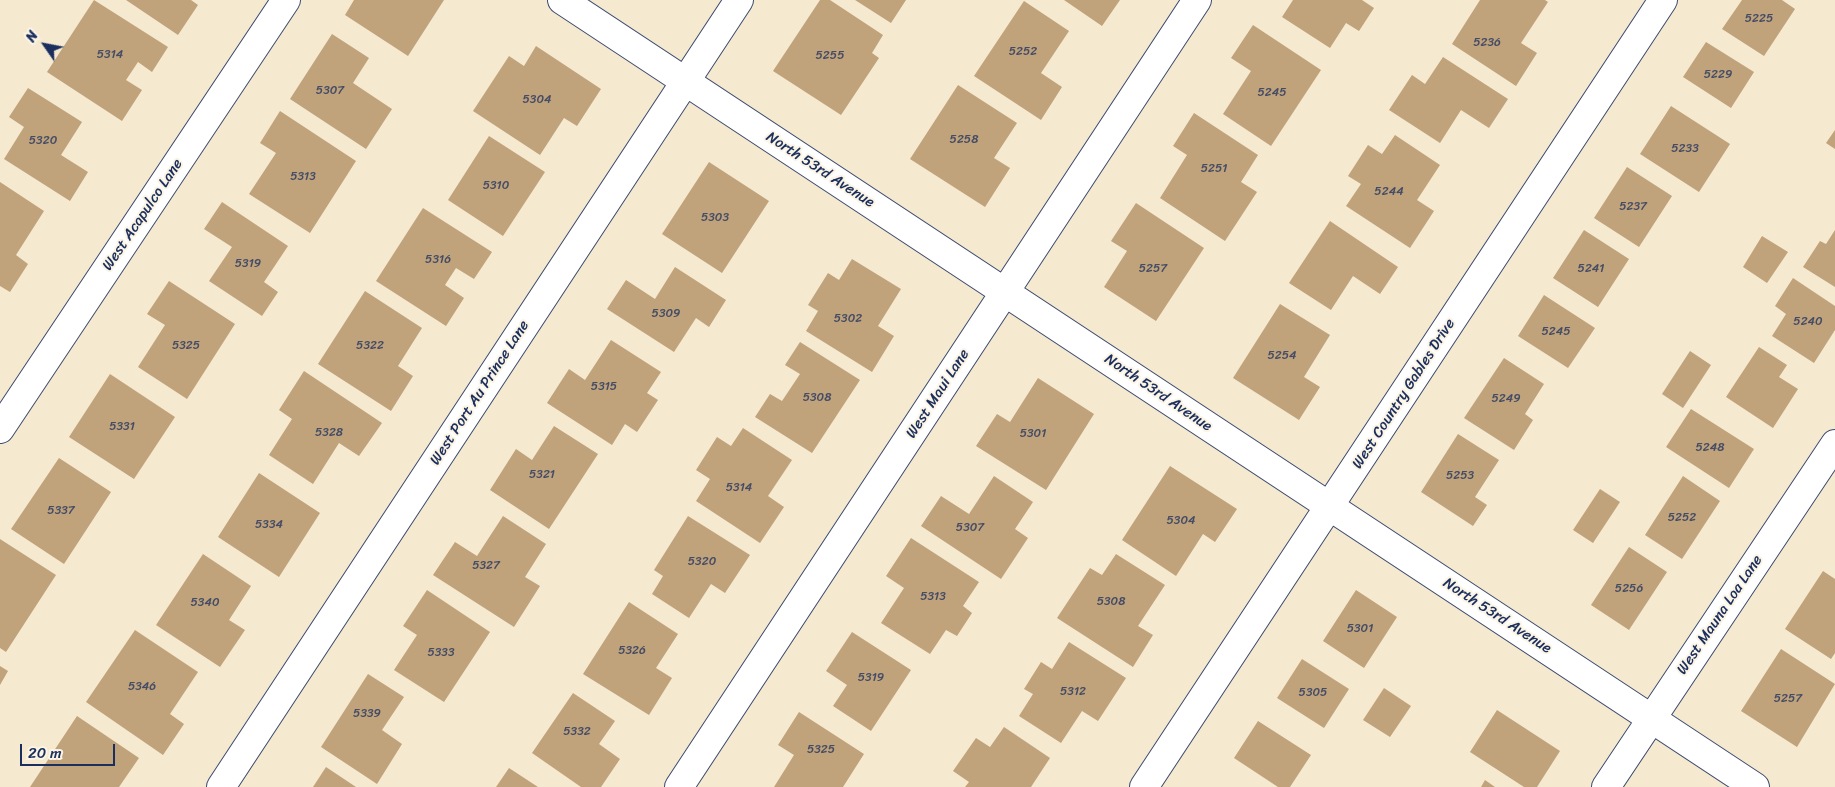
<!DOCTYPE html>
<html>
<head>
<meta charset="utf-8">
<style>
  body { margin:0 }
  #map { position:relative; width:1835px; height:787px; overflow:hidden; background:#f5e9d0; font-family:Sriracha,sans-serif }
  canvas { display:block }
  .north { position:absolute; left:20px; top:20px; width:50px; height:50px; -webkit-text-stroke:4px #fcf5e5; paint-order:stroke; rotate:303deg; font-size:14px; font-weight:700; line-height:20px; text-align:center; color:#1b2f5e }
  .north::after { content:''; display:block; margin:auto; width:18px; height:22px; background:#1b2f5e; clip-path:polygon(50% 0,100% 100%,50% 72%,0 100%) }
  .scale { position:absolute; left:20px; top:744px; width:95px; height:22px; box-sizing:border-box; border:2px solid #1b2f5e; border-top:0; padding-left:6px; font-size:15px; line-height:18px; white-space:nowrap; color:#1b2f5e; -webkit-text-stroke:4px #fcf5e5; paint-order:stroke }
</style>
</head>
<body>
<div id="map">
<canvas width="1835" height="787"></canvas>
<div class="north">N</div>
<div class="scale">20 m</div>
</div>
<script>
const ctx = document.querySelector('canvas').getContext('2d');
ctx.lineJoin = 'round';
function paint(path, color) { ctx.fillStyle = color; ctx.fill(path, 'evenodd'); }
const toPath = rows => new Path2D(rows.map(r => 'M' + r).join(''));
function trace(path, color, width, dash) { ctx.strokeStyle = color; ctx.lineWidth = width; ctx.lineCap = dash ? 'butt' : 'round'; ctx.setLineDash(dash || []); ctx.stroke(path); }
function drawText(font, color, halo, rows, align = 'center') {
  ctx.font = font + ' Sriracha,sans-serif'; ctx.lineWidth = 4; ctx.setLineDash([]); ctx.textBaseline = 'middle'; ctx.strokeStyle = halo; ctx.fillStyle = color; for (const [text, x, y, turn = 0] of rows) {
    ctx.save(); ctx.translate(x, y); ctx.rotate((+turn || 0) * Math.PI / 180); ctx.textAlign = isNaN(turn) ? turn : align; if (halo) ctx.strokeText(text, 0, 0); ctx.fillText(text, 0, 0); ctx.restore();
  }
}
const building = toPath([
  [94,0,168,47,152,72,138,62,126,80,142,90,122,121,47,72],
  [126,0,191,0,198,5,178,35],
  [354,0,444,0,408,56,345,15],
  [820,0,830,0,883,35,872,53,879,58,841,115,773,71],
  [855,0,906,0,891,23],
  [1064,0,1120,0,1102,26],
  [1293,0,1362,0,1374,8,1359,31,1346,23,1330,48,1282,17],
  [1480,0,1545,0,1548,2,1521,43,1537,53,1516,86,1452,44],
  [1742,0,1782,0,1795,9,1764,56,1722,29],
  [1024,1,1069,31,1041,73,1062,87,1041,120,974,76],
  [1253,25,1321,70,1271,146,1223,114,1251,71,1231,58],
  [332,34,369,58,353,83,392,109,366,149,290,99],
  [1706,42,1754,72,1731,108,1683,77],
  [536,46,601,89,577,126,564,118,540,155,473,111,509,56,524,66],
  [1443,57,1508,99,1489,128,1461,110,1440,143,1389,110,1412,75,1425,84],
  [958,85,1017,123,994,158,1010,168,985,207,910,159],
  [28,88,82,122,61,155,88,172,70,201,4,159,24,127,9,117],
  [1671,106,1730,144,1699,192,1640,154],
  [280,111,356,161,310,233,249,194,276,153,260,143],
  [1194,113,1258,155,1241,182,1257,192,1225,241,1160,198,1187,155,1173,146],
  [1835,130,1835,149,1826,143],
  [1395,135,1440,165,1417,200,1434,211,1410,248,1346,206,1361,184,1348,176,1368,145,1382,154],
  [489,136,545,172,503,236,448,200],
  [709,162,769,201,722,273,662,234],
  [1627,167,1672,196,1639,247,1594,218],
  [0,182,44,211,16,255,28,264,10,292,0,286],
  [222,202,288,246,264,282,278,292,262,316,209,281,232,247,204,229],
  [1136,203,1204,248,1156,321,1104,287,1127,251,1111,241],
  [423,208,492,252,474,279,456,268,445,285,464,298,446,326,376,281],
  [1330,221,1398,267,1380,294,1353,276,1331,310,1289,283],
  [1584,230,1629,259,1598,307,1553,278],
  [1835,230,1835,287,1803,267,1820,241,1826,244],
  [1762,236,1788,252,1767,283,1743,267],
  [852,259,901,289,878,326,894,336,872,372,806,331,818,311,808,305,828,273,839,280],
  [675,267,726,300,709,327,696,318,674,352,607,309,626,280,655,299],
  [1793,278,1835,306,1835,330,1814,363,1772,336,1786,314,1775,306],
  [169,281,235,324,187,399,138,367,165,325,147,314],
  [365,291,422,328,398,366,413,376,391,411,318,364],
  [1544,295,1595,328,1568,368,1518,336],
  [1280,304,1330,335,1304,377,1320,387,1299,420,1233,378],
  [611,340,661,372,647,393,658,400,637,432,625,424,612,445,547,403,569,369,585,380],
  [800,342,860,380,812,453,755,417,770,394,782,401,800,374,785,365],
  [1759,347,1787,365,1779,377,1798,389,1773,428,1726,397],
  [1690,351,1711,365,1683,408,1662,394],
  [1504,358,1544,384,1525,414,1533,420,1514,450,1464,418],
  [304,371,382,423,359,456,339,443,313,484,269,455,292,419,279,410],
  [110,374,175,417,134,479,69,437],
  [1038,378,1094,414,1046,490,976,446,997,414,1010,422],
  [1691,409,1754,449,1729,488,1666,447],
  [554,426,598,454,549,529,490,490,516,449,532,460],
  [743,428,792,460,768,496,784,507,760,543,696,501,710,479,696,470,717,437,731,446],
  [1458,434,1499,460,1475,497,1487,505,1473,526,1421,492],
  [59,458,111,492,64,564,11,529],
  [1170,466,1237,509,1215,542,1203,534,1176,576,1122,540],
  [259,473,320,513,279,577,218,537],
  [994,476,1033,502,1015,529,1028,538,1001,579,921,526,941,496,969,514],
  [1683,476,1720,501,1682,559,1645,535],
  [1600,489,1620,502,1593,543,1573,530],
  [503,516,546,544,525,577,540,586,514,627,433,575,455,542,477,556],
  [688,516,750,555,725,593,711,584,689,618,652,594,663,576,654,570],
  [911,538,979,582,963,606,972,613,957,636,946,630,930,654,881,623,904,588,886,576],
  [0,539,56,575,6,652,0,648],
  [1629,547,1667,572,1629,630,1591,605],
  [203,554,251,586,229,620,245,630,220,667,156,625],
  [1116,554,1165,585,1138,626,1153,635,1133,667,1057,618,1090,568,1102,575],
  [1823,571,1835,579,1835,653,1831,659,1785,629],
  [427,590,490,632,444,702,394,670,417,635,403,626],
  [1356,590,1397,617,1364,668,1323,641],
  [629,602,678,634,656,668,672,678,649,715,583,674],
  [135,630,198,672,170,714,184,724,163,755,86,702],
  [852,632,911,670,871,731,833,706,847,685,826,671],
  [1069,642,1126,678,1098,721,1082,711,1061,743,1019,716,1033,694,1024,689,1041,662,1052,669],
  [1781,649,1835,684,1797,747,1741,711],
  [1302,659,1349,689,1324,728,1277,698],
  [0,666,8,671,0,685],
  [368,674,404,697,382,730,402,744,377,784,321,747],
  [1384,688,1411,706,1390,737,1363,720],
  [573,693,615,721,599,744,620,759,601,787,581,787,532,753],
  [1497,710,1560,751,1537,787,1524,787,1470,752],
  [799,712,864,754,843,787,774,787,794,755,778,745],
  [77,716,139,758,119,787,30,787],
  [1258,721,1311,755,1290,787,1278,787,1234,758],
  [1004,727,1050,758,1031,787,965,787,969,782,953,771,976,738,990,747],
  [326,767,356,787,313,787],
  [509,768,538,787,496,787],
  [1485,780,1495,787,1481,787]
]);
const minor = toPath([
  [562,0,1755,787],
  [0,429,286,0],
  [221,787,739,0],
  [679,787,1197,0],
  [1144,787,1663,0],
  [1606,787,1835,444]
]);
const numberNames = [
  ["5225",1759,19],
  ["5236",1487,43],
  ["5252",1023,52],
  ["5314",110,55],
  ["5255",830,56],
  ["5229",1718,75],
  ["5307",330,91],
  ["5245",1272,93],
  ["5304",537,100],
  ["5258",964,140],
  ["5320",43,141],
  ["5233",1685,149],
  ["5251",1214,169],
  ["5313",303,177],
  ["5310",496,186],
  ["5244",1389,192],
  ["5237",1633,207],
  ["5303",715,218],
  ["5316",438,260],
  ["5319",248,264],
  ["5257",1153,269],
  ["5241",1591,269],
  ["5309",666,314],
  ["5302",848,319],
  ["5240",1808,322],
  ["5245",1556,332],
  ["5325",186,346],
  ["5322",370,346],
  ["5254",1282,356],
  ["5315",604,387],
  ["5308",817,398],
  ["5249",1506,399],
  ["5331",122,427],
  ["5328",329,433],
  ["5301",1033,434],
  ["5248",1710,448],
  ["5321",542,475],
  ["5253",1460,476],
  ["5314",739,488],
  ["5337",61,511],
  ["5252",1682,518],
  ["5304",1181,521],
  ["5334",269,525],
  ["5307",970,528],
  ["5320",702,562],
  ["5327",486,566],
  ["5256",1629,589],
  ["5313",933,597],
  ["5308",1111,602],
  ["5340",205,603],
  ["5301",1360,629],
  ["5326",632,651],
  ["5333",441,653],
  ["5319",871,678],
  ["5346",142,687],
  ["5312",1073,692],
  ["5305",1313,693],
  ["5257",1788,699],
  ["5339",367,714],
  ["5332",577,732],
  ["5325",821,750]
];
const streetNames = [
  ["North 53rd Avenue",820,170,33],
  ["West Acapulco Lane",143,215,-56],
  ["West Port Au Prince Lane",480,393,-57],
  ["North 53rd Avenue",1158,393,34],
  ["West Maui Lane",938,394,-57],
  ["West Country Gables Drive",1404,394,-57],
  ["West Mauna Loa Lane",1720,615,-56],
  ["North 53rd Avenue",1497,616,33]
];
paint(building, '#c0a27b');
trace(minor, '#3c4b6f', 30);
trace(minor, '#fff', 28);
drawText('12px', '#444c65', null, numberNames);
drawText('15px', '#1b2f5e', '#fcf5e5', streetNames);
</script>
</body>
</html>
